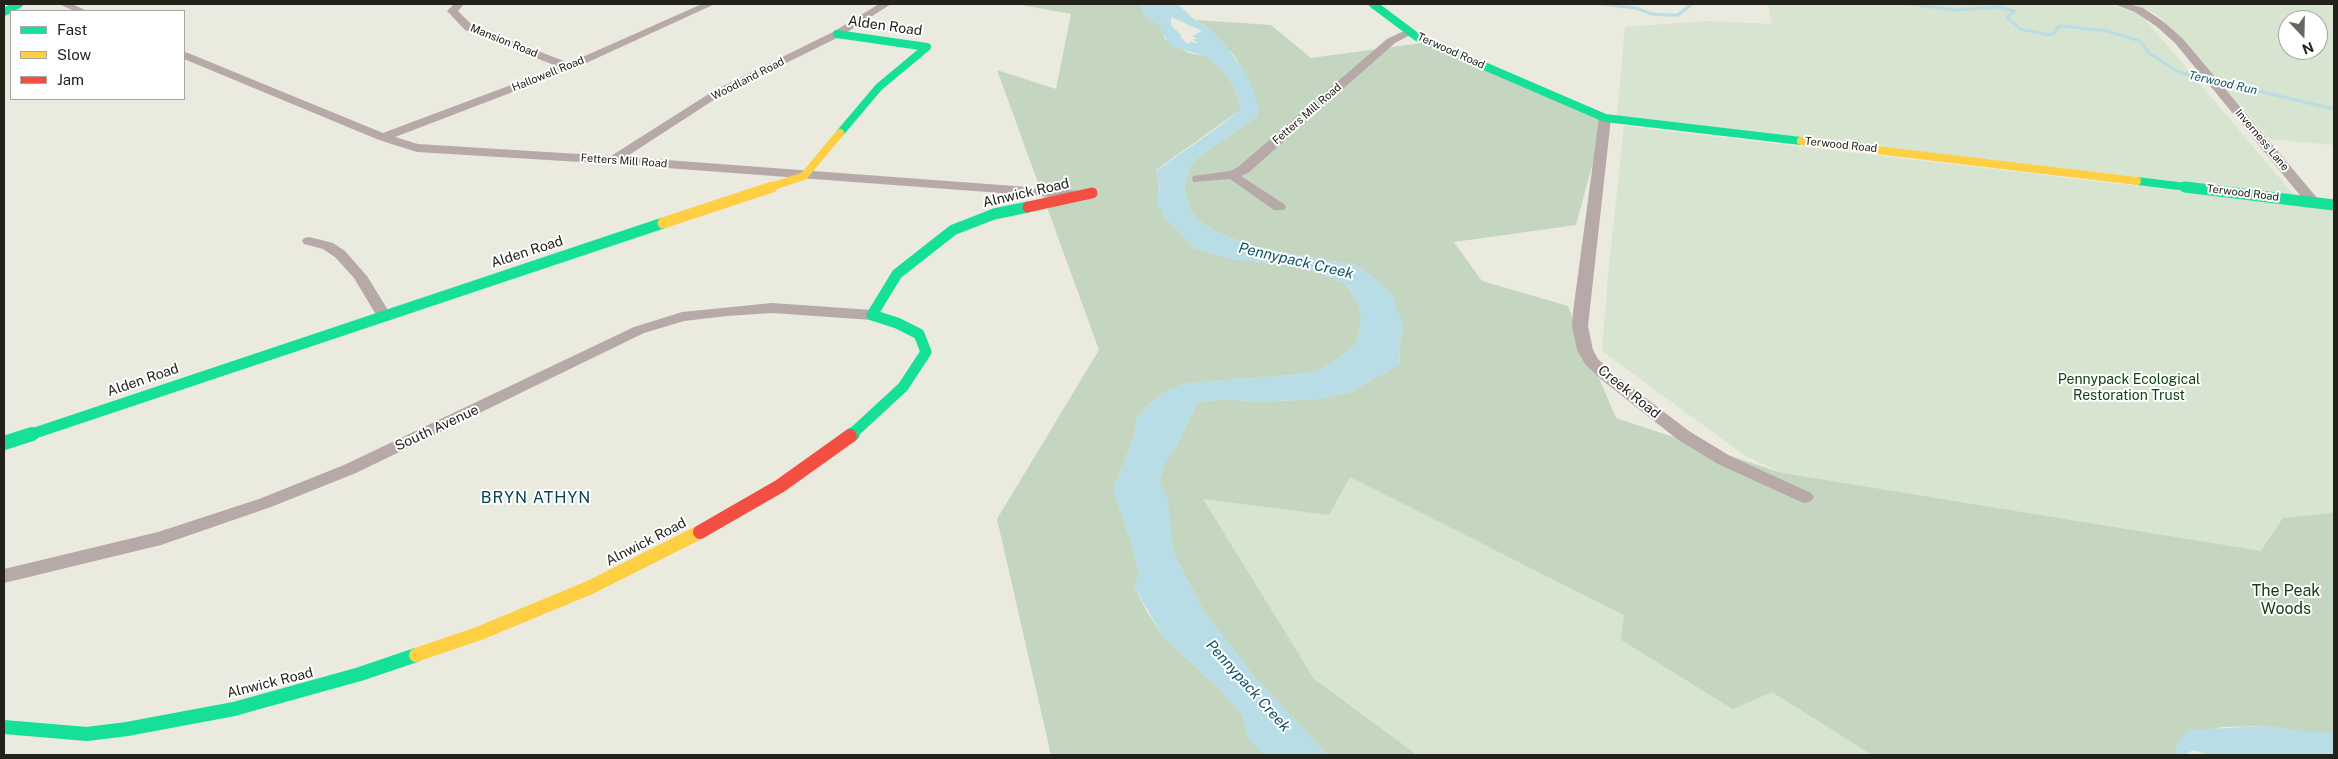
<!DOCTYPE html>
<html>
<head>
<meta charset="utf-8">
<style>
  body { margin:0 }
  #map { position:relative; width:2338px; height:759px; overflow:hidden; background:#ebeadf; font-family:"Public Sans",sans-serif }
  canvas { display:block }
  .frame { position:absolute; inset:0; border:5px solid #22211a; pointer-events:none }
  .legend { position:absolute; left:10px; top:10px; width:175px; height:90px; box-sizing:border-box; background:#fff; border:1px solid #a7a6a3; margin:0; padding:6px 9px; list-style:none; font-size:15px; color:#22211a }
  .legend li { display:flex; align-items:center; gap:10px; height:25px }
  .legend b { width:25px; border:1px solid #a7a6a3 }
  .north { position:absolute; left:2278px; top:10px; width:50px; height:50px; box-sizing:border-box; background:#fff; border:1px solid #a7a6a3; border-radius:50%; rotate:159deg; font-size:14px; font-weight:700; line-height:20px; text-align:center; color:#22211a }
  .north::after { content:''; display:block; margin:auto; width:18px; height:22px; background:#68675f; clip-path:polygon(50% 0,100% 100%,50% 72%,0 100%) }
</style>
</head>
<body>
<div id="map">
<canvas width="2338" height="759"></canvas>
<div class="frame"></div>
<ul class="legend">
<li><b style="height:6px;background:#16e098"></b>Fast</li>
<li><b style="height:6px;background:#ffcf43"></b>Slow</li>
<li><b style="height:6px;background:#f24e42"></b>Jam</li>
</ul>
<div class="north">N</div>
</div>
<script>
const ctx = document.querySelector('canvas').getContext('2d');
ctx.lineJoin = 'round';
function paint(path, color) { ctx.fillStyle = color; ctx.fill(path, 'evenodd'); }
const toPath = rows => new Path2D(rows.map(r => 'M' + r).join(''));
function trace(path, color, width, dash) { ctx.strokeStyle = color; ctx.lineWidth = width; ctx.lineCap = dash ? 'butt' : 'round'; ctx.setLineDash(dash || []); ctx.stroke(path); }
function drawText(font, color, halo, rows, align = 'center') {
  ctx.font = font + ' "Public Sans",sans-serif'; ctx.lineWidth = 4; ctx.setLineDash([]); ctx.textBaseline = 'middle'; ctx.strokeStyle = halo; ctx.fillStyle = color; for (const [text, x, y, turn = 0] of rows) {
    ctx.save(); ctx.translate(x, y); ctx.rotate((+turn || 0) * Math.PI / 180); ctx.textAlign = isNaN(turn) ? turn : align; if (halo) ctx.strokeText(text, 0, 0); ctx.fillText(text, 0, 0); ctx.restore();
  }
}
const green = toPath([
  [1768,4,2106,4,2139,12,2294,195,1617,116,1625,27,1707,21,1772,24],
  [2131,4,2334,4,2334,145,2270,139,2164,20,2153,12],
  [2288,20,2318,20,2318,50,2288,50],
  [1624,126,2334,209,2334,687,1793,475,1782,473,1744,455,1602,351,1608,276],
  [1201,400,1936,755,1241,755,1160,448]
]);
const forest = toPath([
  [1016,4,1141,4,1145,16,1157,23,1163,31,1165,39,1189,53,1205,56,1213,61,1224,72,1233,85,1241,105,1240,110,1156,170,1163,215,1194,248,1233,259,1306,267,1346,284,1359,305,1362,319,1356,344,1338,359,1324,367,1310,372,1293,375,1188,383,1168,390,1149,404,1137,418,1134,437,1113,490,1132,544,1139,576,1134,586,1146,610,1163,637,1221,690,1243,717,1248,738,1263,755,1051,755,997,519,1099,350,997,70,1056,89,1071,14],
  [1196,20,1271,25,1311,58,1429,42,1605,118,1576,225,1454,242,1482,281,1568,306,1616,418,1782,473,2261,551,2283,518,2334,513,2334,732,2301,732,2267,726,2221,727,2178,742,2174,755,1872,755,1772,692,1733,709,1621,640,1624,615,1350,477,1329,515,1203,499,1314,679,1417,755,1328,755,1256,678,1204,612,1173,551,1159,480,1165,463,1175,449,1198,402,1224,399,1256,402,1318,399,1351,392,1400,364,1399,347,1403,327,1356,265,1257,248,1214,231,1199,221,1190,210,1184,187,1190,166,1197,158,1255,118,1259,111,1248,78,1234,55,1207,27]
]);
const water = toPath([
  [1141,4,1178,4,1191,17,1207,27,1225,44,1248,77,1254,92,1259,111,1255,118,1197,158,1190,166,1184,187,1190,210,1199,221,1214,231,1257,248,1356,265,1374,277,1392,294,1403,327,1399,347,1400,364,1351,392,1318,399,1256,402,1224,399,1198,402,1175,449,1165,463,1159,480,1168,500,1173,551,1204,612,1256,678,1328,755,1263,755,1248,738,1243,717,1221,690,1163,637,1134,586,1139,576,1132,544,1113,490,1134,437,1137,418,1149,404,1168,390,1188,383,1293,375,1310,372,1324,367,1338,359,1356,344,1362,319,1359,305,1346,284,1306,267,1233,259,1194,248,1163,215,1156,201,1160,191,1156,171,1224,123,1240,110,1241,105,1233,85,1224,72,1205,56,1171,46,1157,23,1145,16],
  [1171,17,1202,31,1192,36,1198,39,1192,39,1198,43,1190,42,1188,44,1181,38,1181,35,1171,25],
  [2267,726,2301,732,2334,732,2334,755,2209,755,2193,750,2185,755,2174,755,2178,742,2188,730]
]);
const stream = toPath([
  [1601,4,1636,8,1652,14,1666,15,1678,15,1692,4],
  [1911,4,1954,10,1998,7,2015,11,2007,17,2020,29,2049,35,2056,32,2056,28,2061,26,2107,31,2140,41,2149,53,2178,72,2334,109]
]);
const street = toPath([
  [59,4,72,4,87,11,74,11,59,4],
  [454,4,464,4,458,11,473,26,569,63,702,4,715,4,573,69,395,137,418,144,611,156,715,90,833,32,879,4,891,4,841,36,723,94,626,157,1081,191,1088,195,1081,199,613,164,417,152,379,140,184,59,184,52,188,53,383,133,559,67,465,30,447,11,454,4],
  [2114,4,2129,4,2143,8,2164,22,2183,39,2318,199,2320,202,2318,205,2308,205,2175,43,2156,26,2135,12,2114,4],
  [1408,29,1413,32,1412,34,1395,43,1248,173,1241,176,1284,204,1286,207,1284,210,1274,210,1230,179,1193,182,1192,179,1193,176,1230,171,1238,167,1387,39,1408,29],
  [1605,114,1611,118,1588,326,1593,350,1598,359,1614,374,1689,431,1730,456,1811,493,1814,497,1811,501,1805,503,1799,501,1718,464,1677,439,1602,380,1585,364,1577,350,1572,326,1573,312,1599,118,1605,114],
  [309,237,333,243,345,251,367,276,391,315,388,318,378,318,354,278,335,257,323,249,304,244,302,241,304,238,309,237],
  [772,303,872,310,880,315,872,320,772,313,727,316,684,321,644,333,356,473,271,507,161,545,4,583,4,569,158,532,259,499,344,465,634,327,682,312,772,303]
]);
const fastFar2 = toPath([
  [1373,4,1417,37,1605,118,1801,141],
  [4,12,19,4],
  [837,34,927,47,879,87,840,133],
  [2137,181,2195,188]
]);
const fastFar1 = toPath([
  [2185,187,2334,205],
  [29,435,663,223],
  [851,435,903,387,926,352,919,334,897,323,872,315,897,274,953,230,994,214,1028,207]
]);
const fast = toPath([
  [850,436,853,434],
  [4,443,32,434],
  [4,727,87,734,127,729,234,709,360,674,416,655]
]);
const slowFar2 = toPath([
  [1801,141,2137,181],
  [768,188,804,176,840,133]
]);
const slowFar1 = toPath([
  [663,223,772,187]
]);
const slow = toPath([
  [416,655,480,633,591,587,700,532]
]);
const jamFar1 = toPath([
  [1028,207,1092,193]
]);
const jam = toPath([
  [700,532,780,486,850,436]
]);
const farStreetnames = [
  ["Mansion Road",504,41,22],
  ["Terwood Road",1451,51,24],
  ["Hallowell Road",548,74,-22],
  ["Woodland Road",748,79,-27],
  ["Fetters Mill Road",1307,114,-41],
  ["Inverness Lane",2262,140,50],
  ["Terwood Road",1841,145,6],
  ["Fetters Mill Road",624,161,4],
  ["Terwood Road",2243,193,7]
];
const farWaternames = [
  ["Terwood Run",2223,83,13]
];
const streetNames = [
  ["Alden Road",885,26,8],
  ["Alnwick Road",1026,193,-13],
  ["Alden Road",527,252,-18],
  ["Alden Road",143,380,-19],
  ["Creek Road",1629,392,39],
  ["South Avenue",437,428,-25],
  ["Alnwick Road",646,542,-27],
  ["Alnwick Road",270,683,-14]
];
const parkNames = [
  ["Pennypack Ecological",2129,380],
  ["Restoration Trust",2129,396]
];
const waterNames = [
  ["Pennypack Creek",1296,261,13],
  ["Pennypack Creek",1248,686,48]
];
const quarterNames = [
  ["BRYN ATHYN",536,498]
];
const nearParknames = [
  ["The Peak",2286,591],
  ["Woods",2286,609]
];
paint(green, '#d6e4d0');
paint(forest, '#c4d6bf');
paint(water, '#b9dde6');
trace(stream, '#b9dde6', 3);
paint(street, '#b7a9a7');
trace(fastFar2, '#16e098', 8);
trace(fastFar1, '#16e098', 11);
trace(fast, '#16e098', 14);
trace(slowFar2, '#ffcf43', 8);
trace(slowFar1, '#ffcf43', 11);
trace(slow, '#ffcf43', 14);
trace(jamFar1, '#f24e42', 11);
trace(jam, '#f24e42', 14);
drawText('11px', '#22211a', '#fff', farStreetnames);
drawText('italic 12px', '#0f5567', '#fff', farWaternames);
drawText('14px', '#22211a', '#fff', streetNames);
drawText('14px', '#124115', '#fff', parkNames);
drawText('italic 15px', '#0f5567', '#fff', waterNames);
ctx.letterSpacing = '1px';
drawText('16px', '#074350', '#fff', quarterNames);
ctx.letterSpacing = '0px';
drawText('16px', '#124115', '#fff', nearParknames);
</script>
</body>
</html>
